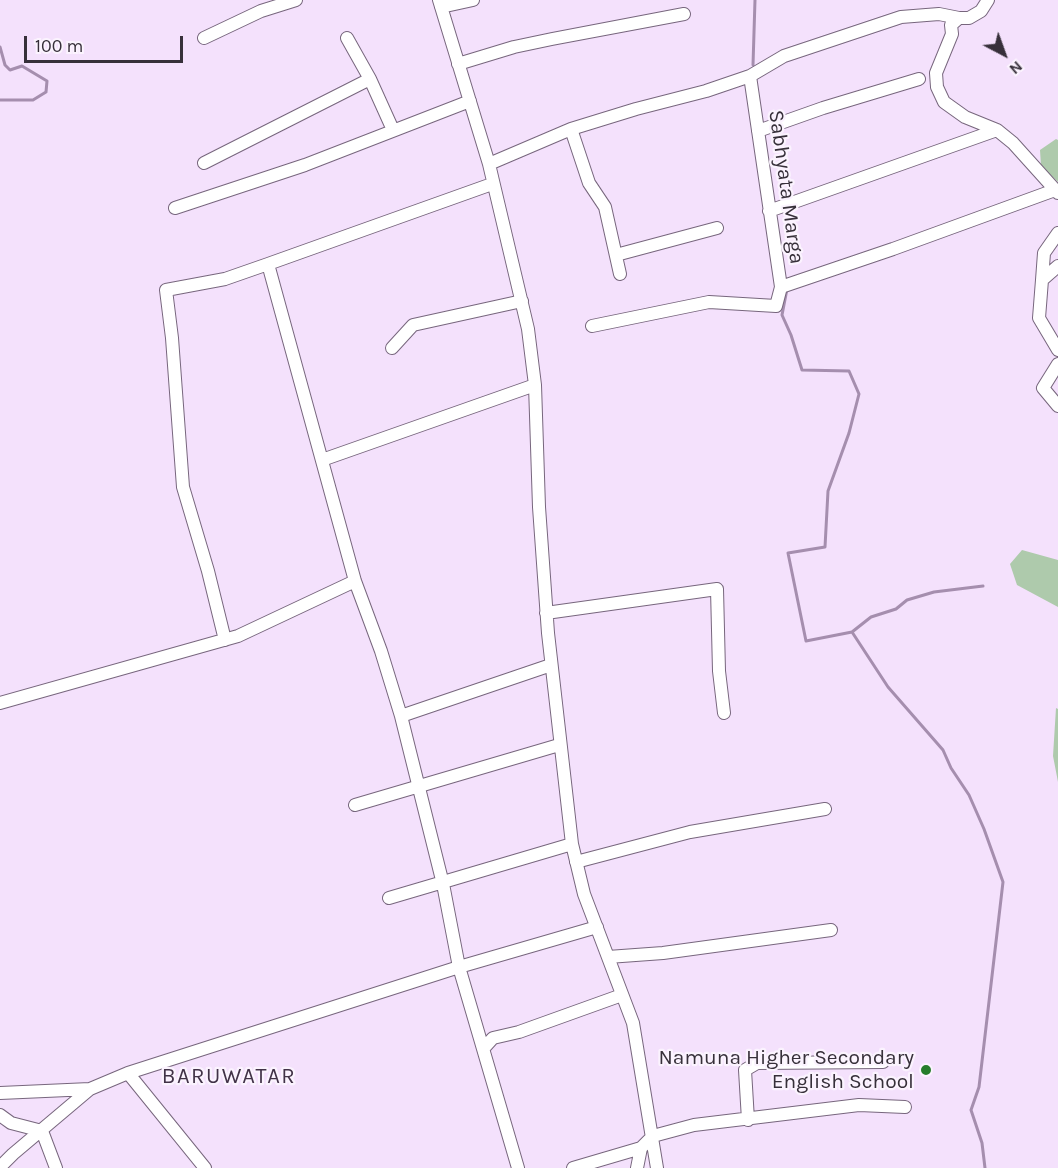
<!DOCTYPE html>
<html>
<head>
<meta charset="utf-8">
<style>
  body { margin:0 }
  #map { position:relative; width:1058px; height:1168px; overflow:hidden; background:#f4e1fc; font-family:Karla,sans-serif }
  canvas { display:block }
  .north { position:absolute; left:974px; top:24px; width:60px; height:60px; -webkit-text-stroke:4px #fbf3fe; paint-order:stroke; rotate:139deg; font-size:16px; font-weight:700; line-height:24px; text-align:center; color:#37303a }
  .north::after { content:''; display:block; margin:auto; width:21px; height:27px; background:#37303a; clip-path:polygon(50% 0,100% 100%,50% 72%,0 100%) }
  .scale { position:absolute; left:24px; top:36px; width:159px; height:27px; box-sizing:border-box; border:3px solid #37303a; border-top:0; padding-left:8px; font-size:18px; line-height:21px; white-space:nowrap; color:#37303a; -webkit-text-stroke:4px #fbf3fe; paint-order:stroke }
</style>
</head>
<body>
<div id="map">
<canvas width="1058" height="1168"></canvas>
<div class="north">N</div>
<div class="scale">100 m</div>
</div>
<script>
const ctx = document.querySelector('canvas').getContext('2d');
ctx.lineJoin = 'round';
function paint(path, color) { ctx.fillStyle = color; ctx.fill(path, 'evenodd'); }
const toPath = rows => new Path2D(rows.map(r => 'M' + r).join(''));
function trace(path, color, width, dash) { ctx.strokeStyle = color; ctx.lineWidth = width; ctx.lineCap = dash ? 'butt' : 'round'; ctx.setLineDash(dash || []); ctx.stroke(path); }
function drawText(font, color, halo, rows, align = 'center') {
  ctx.font = font + ' Karla,sans-serif'; ctx.lineWidth = 4.5; ctx.setLineDash([]); ctx.textBaseline = 'middle'; ctx.strokeStyle = halo; ctx.fillStyle = color; for (const [text, x, y, turn = 0] of rows) {
    ctx.save(); ctx.translate(x, y); ctx.rotate((+turn || 0) * Math.PI / 180); ctx.textAlign = isNaN(turn) ? turn : align; if (halo) ctx.strokeText(text, 0, 0); ctx.fillText(text, 0, 0); ctx.restore();
  }
}
const green = toPath([
  [1056,139,1058,140,1058,182,1041,166,1040,150],
  [1022,550,1058,560,1058,607,1017,585,1010,564],
  [1056,708,1058,709,1058,782,1053,756]
]);
const stream = toPath([
  [0,47,5,65,10,70,22,66,47,81,46,92,33,100,0,100],
  [753,65,755,0],
  [787,289,782,315,791,335,802,370,849,371,859,394,849,433,828,491,825,547,788,553,806,641,852,632,888,687,943,750,951,768,969,795,984,829,1003,882,979,1087,971,1110,982,1143,985,1168],
  [852,632,871,617,896,609,907,600,934,592,983,586]
]);
const minor = toPath([
  [439,0,489,164,528,329,535,385,539,507,548,633,572,844,584,894,633,1023,657,1168],
  [988,0,981,11,969,18,959,18,951,25,952,34,936,73,937,87,944,102,965,117,997,130,1013,143,1058,193],
  [441,7,473,0],
  [204,38,261,11,296,0],
  [347,38,370,79,393,130],
  [458,64,514,47,552,39,684,14],
  [750,76,784,56,901,17,939,14,959,18],
  [571,129,589,183,605,207,620,274],
  [758,131,823,108,919,79],
  [204,163,370,79],
  [489,164,571,129,636,109,706,91,750,76,781,287,893,249,1055,190],
  [492,184,268,264,355,581,381,651,401,716,443,884,459,967,518,1168],
  [175,208,305,165,470,101],
  [769,211,997,130],
  [616,255,717,228],
  [1058,266,1042,280,1039,318,1058,350],
  [1042,280,1044,253,1058,233],
  [592,326,709,302,776,306,781,287],
  [392,348,413,325,522,301],
  [1058,364,1043,388,1058,406],
  [322,460,535,385],
  [546,613,717,589,719,671,724,713],
  [225,640,208,571,183,487,172,338,166,290,225,279,268,264],
  [0,703,238,636,355,581],
  [401,716,551,665],
  [355,805,559,745],
  [576,862,690,832,825,809],
  [389,898,572,844],
  [608,957,663,953,831,930],
  [483,1049,493,1038,519,1032,622,995],
  [128,1073,205,1168],
  [0,1093,90,1089],
  [0,1115,11,1123,42,1131,56,1168],
  [748,1120,745,1070,757,1063,883,1062],
  [0,1167,13,1154,90,1089,128,1073,459,967,597,927],
  [573,1168,641,1148],
  [637,1168,641,1148,653,1136,694,1125,859,1105,905,1107]
]);
const markers = [
  [926,1070,6,"#267d2b"]
];
const streetNames = [
  ["Sabhyata Marga",786,187,82]
];
const poiNames = [
  ["Namuna Higher Secondary",914,1058],
  ["English School",914,1082]
];
const neighbourhoodNames = [
  ["BARUWATAR",229,1077]
];
paint(green, '#aecaac');
trace(stream, '#a58eae', 3);
trace(minor, '#77667d', 14);
trace(minor, '#fff', 12);
for (const [x, y, r, color] of markers) { const dot = new Path2D(); dot.arc(x, y, r, 0, 2 * Math.PI); ctx.fillStyle = color; ctx.fill(dot); trace(dot, '#fbf3fe', 2); }
drawText('21px', '#37303a', '#fbf3fe', streetNames);
drawText('21px', '#37303a', '#fbf3fe', poiNames, 'right');
ctx.letterSpacing = '1.5px';
drawText('22px', '#413247', '#fbf3fe', neighbourhoodNames);
ctx.letterSpacing = '0px';
</script>
</body>
</html>
